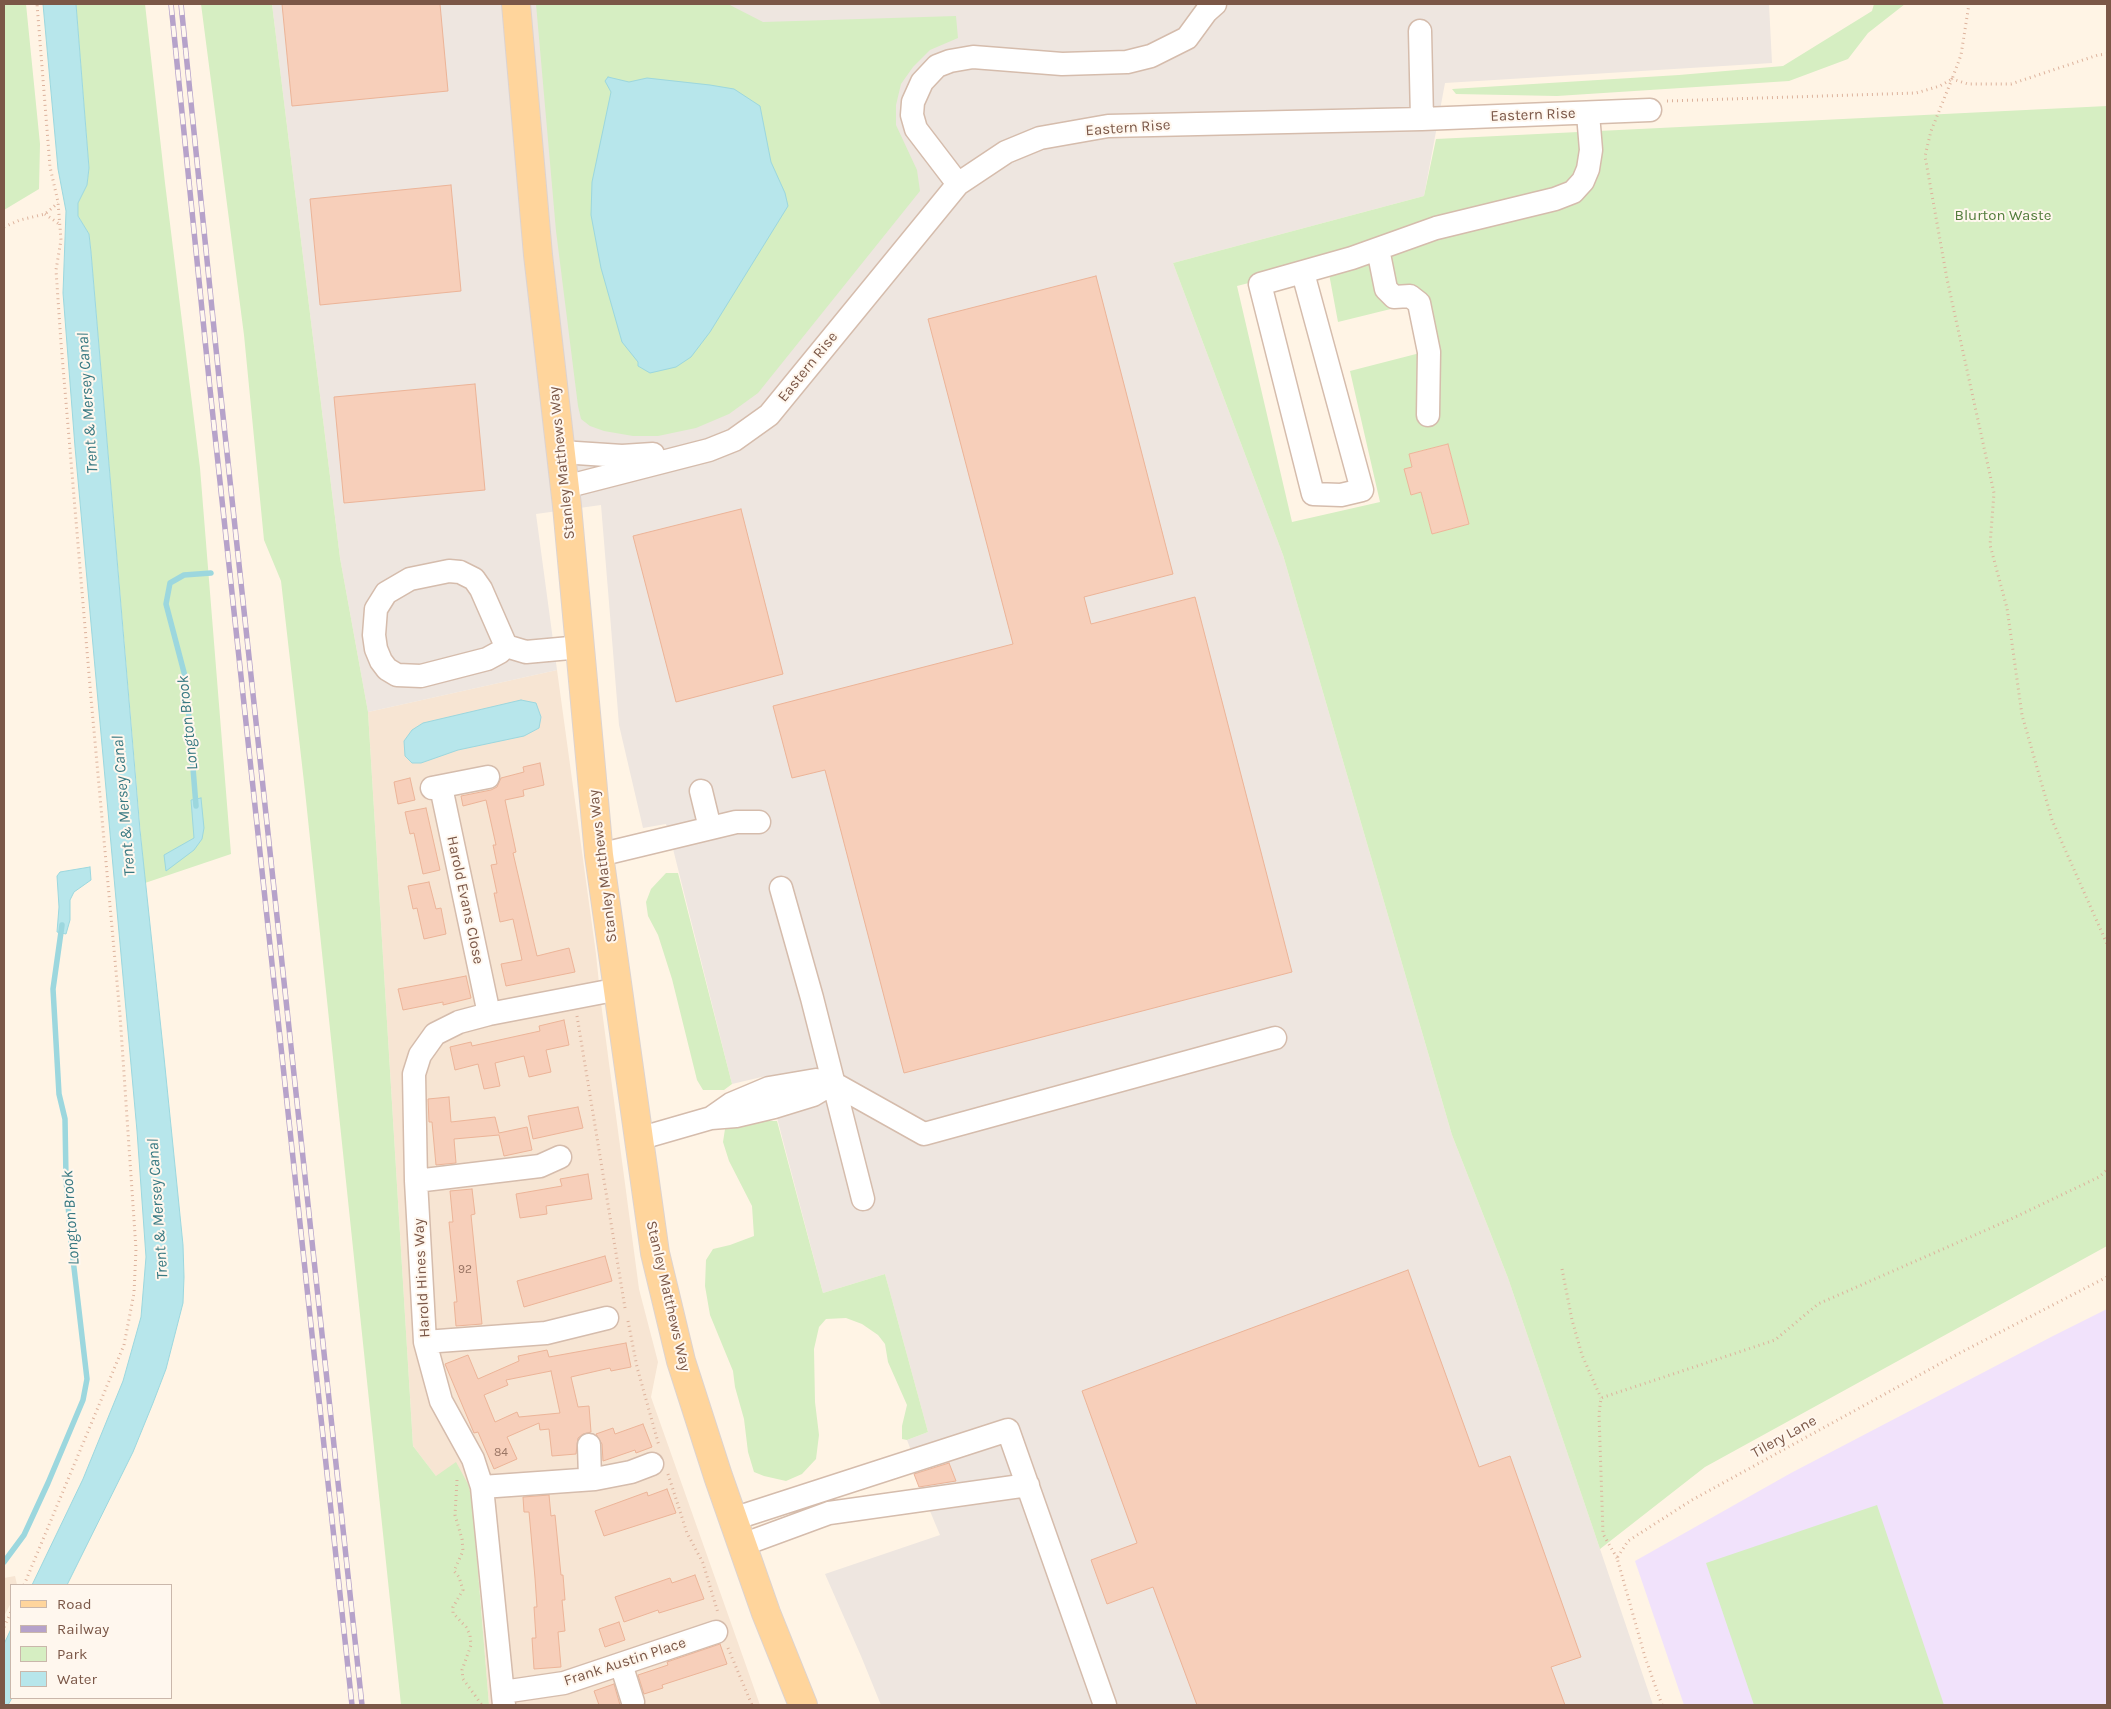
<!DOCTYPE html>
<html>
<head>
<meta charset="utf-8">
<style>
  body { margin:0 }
  #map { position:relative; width:2111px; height:1709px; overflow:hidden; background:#fff4e5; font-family:Karla,sans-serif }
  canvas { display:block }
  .frame { position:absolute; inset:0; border:5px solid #7b5747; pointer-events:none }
  .legend { position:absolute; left:10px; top:1584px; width:162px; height:115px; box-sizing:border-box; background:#fff7ee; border:1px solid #cab7ab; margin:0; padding:6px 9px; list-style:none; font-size:15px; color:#7b5747 }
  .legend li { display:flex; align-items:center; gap:10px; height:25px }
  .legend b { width:25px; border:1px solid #cab7ab }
</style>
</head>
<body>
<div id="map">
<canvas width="2111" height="1709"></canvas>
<div class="frame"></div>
<ul class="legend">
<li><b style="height:6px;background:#ffd59c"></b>Road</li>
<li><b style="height:6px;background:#b6a2ca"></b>Railway</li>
<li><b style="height:14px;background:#d6eec2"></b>Park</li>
<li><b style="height:14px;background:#b7e6eb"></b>Water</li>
</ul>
</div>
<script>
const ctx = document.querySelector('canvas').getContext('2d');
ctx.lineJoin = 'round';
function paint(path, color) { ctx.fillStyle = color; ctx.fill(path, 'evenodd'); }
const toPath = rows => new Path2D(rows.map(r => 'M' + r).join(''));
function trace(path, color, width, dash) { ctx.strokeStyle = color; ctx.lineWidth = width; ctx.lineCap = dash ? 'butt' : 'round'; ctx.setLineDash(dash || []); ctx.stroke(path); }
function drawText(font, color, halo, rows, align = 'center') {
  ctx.font = font + ' Karla,sans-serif'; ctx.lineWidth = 4; ctx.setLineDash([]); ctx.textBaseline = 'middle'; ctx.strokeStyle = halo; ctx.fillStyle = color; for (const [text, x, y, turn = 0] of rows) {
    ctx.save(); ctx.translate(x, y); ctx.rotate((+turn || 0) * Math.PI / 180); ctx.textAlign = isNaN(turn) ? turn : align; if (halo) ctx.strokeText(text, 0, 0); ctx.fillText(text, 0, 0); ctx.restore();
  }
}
const residential = toPath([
  [557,670,596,954,601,1003,639,1289,658,1362,651,1397,760,1705,489,1705,472,1499,436,1476,413,1446,368,712],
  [15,1576,17,1585,11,1585,11,1603,4,1616,4,1578]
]);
const industrial = toPath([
  [272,4,1769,4,1772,63,1445,83,1424,196,1173,263,1283,555,1452,1135,1508,1278,1653,1705,881,1705,861,1656,825,1574,940,1535,914,1473,919,1471,907,1440,928,1432,885,1274,823,1293,766,1076,732,1084,670,837,666,824,643,828,619,725,601,505,536,514,557,670,368,712,340,558]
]);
const education = toPath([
  [2107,1309,2107,1705,1684,1705,1635,1561,1791,1473,2053,1336]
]);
const green = toPath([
  [4,4,26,4,40,144,39,189,4,210],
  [76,4,145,4,165,183,200,468,231,854,145,883,91,252,89,234,78,216,78,203,87,185,89,168],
  [201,4,272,4,340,558,368,712,413,1446,436,1476,456,1462,468,1484,472,1499,489,1705,401,1705,305,791,281,581,264,540,244,335],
  [536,4,728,4,763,22,956,16,958,38,930,50,913,67,901,84,896,105,896,125,917,170,920,191,758,393,729,414,696,428,658,436,633,436,604,431,590,426,581,419,578,406,556,231],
  [1874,4,1905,4,1868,33,1848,59,1789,81,1557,96,1456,94,1452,89,1679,75,1783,66,1872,11],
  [2107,106,2107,1246,1705,1467,1600,1549,1508,1278,1452,1135,1283,555,1173,263,1424,196,1436,139],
  [1327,263,1338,322,1411,304,1420,353,1350,371,1380,502,1292,522,1237,286],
  [1448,444,1469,524,1432,534,1421,492,1411,495,1412,467,1409,454],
  [666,873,678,873,732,1084,724,1090,703,1090,697,1080,672,979,658,935,648,916,646,902,651,889],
  [743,1121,777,1121,823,1293,885,1274,928,1432,907,1440,902,1439,902,1426,907,1405,888,1362,885,1344,878,1335,862,1324,846,1318,826,1319,819,1327,814,1349,815,1402,819,1435,816,1459,802,1474,786,1481,764,1476,754,1472,748,1452,744,1419,735,1387,733,1371,710,1315,705,1286,706,1260,713,1249,730,1245,754,1236,752,1206,729,1161,723,1142,725,1129],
  [1877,1505,1944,1705,1754,1705,1706,1563]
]);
const water = toPath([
  [43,4,76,4,89,168,87,185,78,203,78,216,89,234,91,252,140,830,164,1057,183,1245,184,1277,183,1303,166,1369,153,1403,133,1452,67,1585,32,1585,83,1479,123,1381,141,1317,146,1257,137,1131,75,447,63,293,66,211,58,169,43,4],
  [608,77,629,82,647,78,710,85,734,89,760,106,771,162,785,193,788,206,710,332,691,357,676,367,650,373,638,366,638,362,622,342,601,268,591,215,592,182,611,92,605,81,608,77],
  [521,700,536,703,541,717,539,728,524,736,458,750,421,763,412,763,405,756,404,741,412,730,423,723,521,700],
  [201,798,204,828,202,839,194,850,166,871,164,855,194,838,191,800,201,798],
  [90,867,91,880,74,892,70,900,70,920,66,934,57,932,59,907,57,876,60,872,90,867],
  [11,1629,12,1698,8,1705,4,1705,4,1644,11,1629]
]);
const stream = toPath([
  [196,806,186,680,166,604,170,583,184,575,211,573],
  [4,1562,24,1535,48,1483,83,1400,87,1379,71,1242,66,1179,65,1119,59,1094,53,989,62,925]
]);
const building = toPath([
  [282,4,440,4,448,91,292,106,282,4],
  [451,185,461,291,320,305,310,199,451,185],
  [1096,276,1173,574,1084,597,1091,624,1195,597,1292,972,904,1073,825,770,792,778,773,706,1013,644,928,319,1096,276],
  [475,384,485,490,344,503,334,397,475,384],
  [1448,444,1469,524,1432,534,1421,492,1411,495,1404,469,1412,467,1409,454,1448,444],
  [741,509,783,674,676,702,633,536,741,509],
  [540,763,544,785,523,790,524,796,505,800,516,852,513,853,537,956,569,948,575,972,506,986,501,964,522,960,513,919,500,922,494,893,497,893,491,865,497,864,493,845,496,845,486,800,463,806,461,796,491,790,497,787,501,778,524,772,523,767,540,763],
  [410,778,415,800,398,804,394,782,410,778],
  [426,808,440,870,423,874,414,833,410,834,405,812,426,808],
  [429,882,436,909,441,908,446,934,424,939,417,908,413,909,408,886,429,882],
  [466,976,471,998,443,1005,443,1002,403,1010,398,989,466,976],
  [564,1020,569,1045,546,1050,551,1072,529,1077,524,1056,495,1063,500,1086,484,1089,478,1064,455,1070,450,1047,471,1042,472,1046,540,1031,539,1026,564,1020],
  [449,1097,451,1122,495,1117,499,1133,527,1127,532,1150,504,1156,499,1135,454,1139,456,1163,436,1165,432,1122,429,1122,428,1099,449,1097],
  [578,1107,583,1128,533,1139,528,1116,578,1107],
  [588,1174,592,1199,546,1206,547,1214,520,1218,516,1194,562,1186,560,1179,588,1174],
  [472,1189,475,1214,471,1215,482,1324,456,1326,454,1302,457,1302,449,1222,453,1222,450,1191,472,1189],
  [605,1256,612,1281,524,1307,517,1281,605,1256],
  [1408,1270,1479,1467,1510,1456,1581,1657,1551,1667,1565,1705,1197,1705,1153,1587,1107,1604,1091,1560,1137,1543,1082,1391,1408,1270],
  [626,1343,631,1367,611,1371,610,1368,571,1377,578,1407,589,1406,591,1432,583,1434,578,1438,576,1454,552,1456,549,1429,540,1430,539,1423,507,1437,517,1459,494,1469,478,1432,474,1433,445,1364,468,1355,478,1379,519,1361,518,1356,547,1350,549,1357,626,1343],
  [551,1371,560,1413,519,1417,517,1412,495,1422,484,1395,508,1385,506,1380,551,1371],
  [643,1424,652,1447,636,1453,635,1450,603,1461,602,1444,596,1434,613,1428,615,1434,643,1424],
  [949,1463,956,1481,919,1487,914,1474,949,1463],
  [667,1489,676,1513,604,1536,595,1511,647,1492,648,1496,667,1489],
  [549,1495,551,1516,555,1515,561,1575,563,1575,565,1600,562,1600,565,1631,558,1632,561,1667,534,1669,532,1638,536,1638,534,1607,537,1607,535,1578,529,1512,524,1512,523,1497,549,1495],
  [695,1575,704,1599,659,1613,658,1610,624,1622,615,1597,670,1578,672,1583,695,1575],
  [619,1622,625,1640,605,1647,599,1629,619,1622],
  [720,1644,727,1664,662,1685,663,1688,644,1694,638,1675,668,1665,667,1662,720,1644],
  [614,1684,620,1705,599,1705,594,1691,614,1684]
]);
const path = toPath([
  [2107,54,2098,55,2011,84,1968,84,1952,79,1931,131,1925,156,1947,279,1994,493,1990,545,2007,608,2022,715,2052,820,2107,944],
  [1667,101,1916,93,1940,86,1952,79,1961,55,1969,4],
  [45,214,59,224],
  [4,227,20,220,45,214,58,203],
  [577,1016,625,1308],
  [1562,1269,1572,1320,1582,1355,1601,1398],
  [628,1321,637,1367,659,1446],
  [668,1474,687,1533,703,1563,718,1613],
  [457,1480,455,1515,462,1539,463,1551,454,1571,459,1577,463,1590,453,1607,453,1613,466,1627,470,1635,471,1645,462,1670,463,1679,482,1705],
  [1617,1558,1603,1534,1599,1414,1601,1398,1775,1340,1818,1304,2009,1220,2099,1177,2107,1170],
  [24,1585,124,1345,134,1293,136,1249,120,1015,91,698,61,343,56,270,61,240,58,202,50,167,37,4],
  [4,1627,11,1612],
  [728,1648,752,1705],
  [1662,1705,1645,1657,1617,1558,1628,1541,1692,1500,1954,1356,2107,1277]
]);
const minor = toPath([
  [1420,31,1422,119],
  [958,184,916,129,912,115,913,102,922,82,937,66,950,61,973,57,1062,64,1127,62,1151,56,1187,38,1206,12,1215,4],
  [1378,249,1386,289,1394,297,1410,296,1419,303,1429,352,1428,415],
  [1303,273,1362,490,1341,495,1313,494,1260,284,1352,258,1436,228,1555,199,1573,192,1583,181,1588,169,1591,150,1588,114],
  [561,452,622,456,653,454],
  [565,487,709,450,734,440,769,415,958,184,1006,152,1040,138,1108,126,1422,119,1650,110],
  [506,646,500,652,487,659,421,676,397,675,387,669,381,661,376,649,374,635,376,609,386,593,410,579,449,571,460,572,474,579,481,589,506,646,526,652,581,647],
  [441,787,489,1014],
  [432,788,488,777],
  [701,791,710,828],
  [599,855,736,822,759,822],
  [781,888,812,998,863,1199],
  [711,1118,731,1104,769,1088,816,1080,833,1083,924,1134,1275,1038],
  [638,1139,711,1118,736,1116,774,1107,813,1095,828,1086],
  [416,1181,540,1166,560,1157],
  [425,1342,546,1333,607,1318],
  [589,1445,590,1479],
  [482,1487,595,1479,631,1472,652,1464],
  [733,1519,1008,1430,1105,1705],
  [742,1545,829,1513,1028,1485],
  [621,1664,633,1702],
  [503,1692,564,1683,716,1632],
  [504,1705,482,1487,473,1459,441,1401,425,1342,416,1181,414,1074,420,1055,435,1034,459,1022,489,1014,619,989]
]);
const major = toPath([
  [516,4,538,255,567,506,599,855,655,1253,681,1361,718,1476,766,1613,803,1705]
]);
const rail = toPath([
  [171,4,210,389,352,1705],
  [181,4,220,388,362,1705]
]);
const numberNames = [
  ["92",465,1270],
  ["84",501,1453]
];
const streetNames = [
  ["Eastern Rise",1533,115,-2],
  ["Eastern Rise",1128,128,-4],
  ["Eastern Rise",808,367,-51],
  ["Stanley Matthews Way",562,463,-96],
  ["Stanley Matthews Way",603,866,-97],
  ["Harold Evans Close",465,900,78],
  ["Harold Hines Way",422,1278,-93],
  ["Stanley Matthews Way",668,1296,77],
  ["Tilery Lane",1784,1437,-29],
  ["Frank Austin Place",625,1662,-18]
];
const parkNames = [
  ["Blurton Waste",2003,216]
];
const waterNames = [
  ["Trent & Mersey Canal",88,403,-94],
  ["Longton Brook",188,723,-96],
  ["Trent & Mersey Canal",124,806,-95],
  ["Trent & Mersey Canal",158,1209,-94],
  ["Longton Brook",71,1218,-94]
];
paint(residential, '#f7e5d3');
paint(industrial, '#eee6e0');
paint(education, '#f1e2fb');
paint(green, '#d6eec2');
paint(water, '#b7e6eb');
trace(water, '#9cd7de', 1);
trace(stream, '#9cd7de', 5.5);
paint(building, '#f7cfba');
trace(building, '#ecb498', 1);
trace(minor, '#d5bcac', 25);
trace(major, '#ddd3cf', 30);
trace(path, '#ddb29c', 3, [1, 4]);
trace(minor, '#fff', 22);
trace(major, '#ffd59c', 28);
trace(rail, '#b6a2ca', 5.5);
trace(rail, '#fff7ee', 4, [11]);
drawText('12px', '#9a7564', null, numberNames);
drawText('15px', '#7b5747', '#fff7ee', streetNames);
drawText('15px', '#527c3b', '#fff7ee', parkNames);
drawText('italic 16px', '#387982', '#fff7ee', waterNames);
</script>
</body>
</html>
